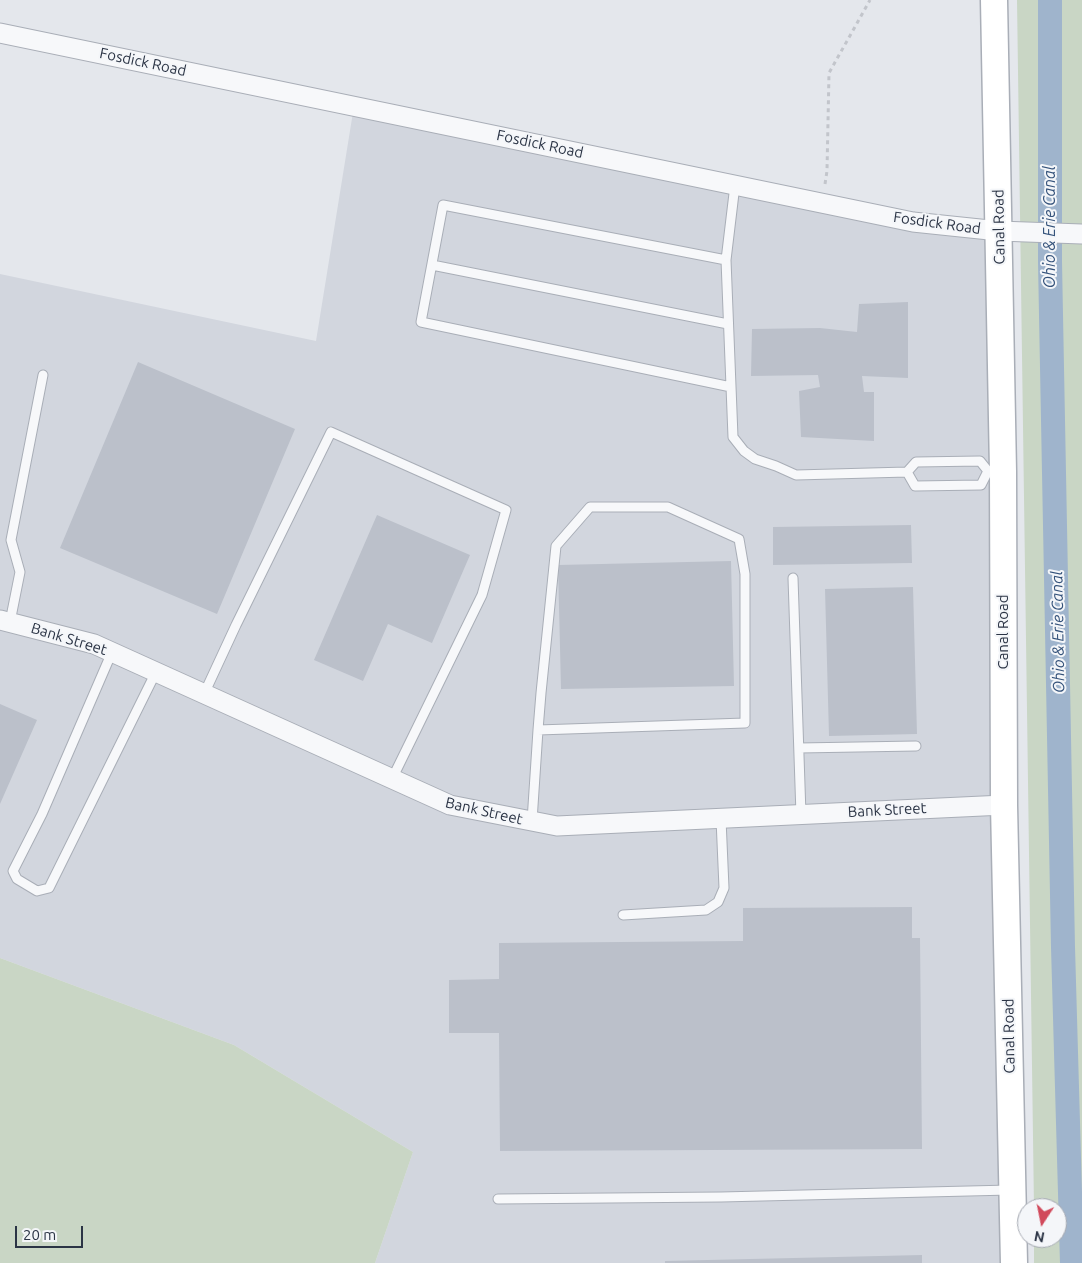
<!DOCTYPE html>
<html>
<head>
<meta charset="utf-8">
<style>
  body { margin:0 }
  #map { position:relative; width:1082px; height:1263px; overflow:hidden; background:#e4e7ec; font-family:Ubuntu,sans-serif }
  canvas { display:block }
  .north { position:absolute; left:1017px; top:1198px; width:50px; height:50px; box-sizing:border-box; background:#f4f6f9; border:1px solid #a4a8b1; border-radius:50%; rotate:191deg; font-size:14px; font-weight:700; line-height:20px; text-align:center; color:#2b3445 }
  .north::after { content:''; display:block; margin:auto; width:18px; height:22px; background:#d1495b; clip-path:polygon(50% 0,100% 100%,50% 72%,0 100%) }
  .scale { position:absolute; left:15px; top:1226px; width:68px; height:22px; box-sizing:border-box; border:2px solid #2b3445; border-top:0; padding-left:6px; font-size:15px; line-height:18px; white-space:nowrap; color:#2b3445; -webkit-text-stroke:4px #f4f6f9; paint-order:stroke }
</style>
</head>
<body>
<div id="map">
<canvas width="1082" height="1263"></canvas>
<div class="north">N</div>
<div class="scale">20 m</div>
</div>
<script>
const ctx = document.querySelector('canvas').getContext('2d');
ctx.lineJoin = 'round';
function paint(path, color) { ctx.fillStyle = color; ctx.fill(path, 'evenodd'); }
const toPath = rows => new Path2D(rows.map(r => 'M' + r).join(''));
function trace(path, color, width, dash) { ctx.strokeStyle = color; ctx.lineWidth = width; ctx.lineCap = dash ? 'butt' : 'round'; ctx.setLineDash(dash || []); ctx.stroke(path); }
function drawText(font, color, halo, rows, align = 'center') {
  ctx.font = font + ' Ubuntu,sans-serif'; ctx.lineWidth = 4; ctx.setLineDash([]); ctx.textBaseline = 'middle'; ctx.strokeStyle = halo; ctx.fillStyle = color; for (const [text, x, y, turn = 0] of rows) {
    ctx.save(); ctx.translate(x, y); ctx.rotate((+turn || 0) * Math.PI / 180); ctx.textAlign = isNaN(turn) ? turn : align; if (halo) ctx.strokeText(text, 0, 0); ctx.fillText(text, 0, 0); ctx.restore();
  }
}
const built = toPath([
  [354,106,999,231,1014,1263,375,1263,413,1152,234,1045,0,958,0,274,316,341]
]);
const green = toPath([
  [1017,0,1082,0,1082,1263,1034,1263,1034,1238,1057,1238,1057,1208,1034,1208],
  [0,958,234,1045,413,1152,375,1263,0,1263]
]);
const canal = toPath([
  [1050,0,1050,262,1063,947,1072,1263]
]);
const building = toPath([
  [908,302,908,378,862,376,864,392,874,392,874,441,801,437,799,391,820,387,818,375,751,376,752,329,820,328,857,332,859,304],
  [138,362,295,429,217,614,60,548],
  [377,515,470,555,432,643,388,624,363,681,314,660],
  [911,525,912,563,773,565,773,527],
  [731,561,734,686,561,689,558,565],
  [913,587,917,734,829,736,825,589],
  [0,704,37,720,0,804],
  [912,907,912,938,920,938,922,1149,500,1151,499,1033,449,1033,449,980,499,979,499,943,743,941,743,908],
  [922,1255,922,1263,665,1263,665,1261]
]);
const path = toPath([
  [825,184,827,171,829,73,870,0]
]);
const service = toPath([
  [735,185,726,260,733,437,744,451,755,459,776,466,796,475,907,472,916,462,980,461,988,471],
  [726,260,443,205,421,322,731,387],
  [432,265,728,324],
  [907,472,915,486,981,485,988,471],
  [793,578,801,815],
  [10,622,20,572,11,540,43,375],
  [112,652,42,814,13,871,17,879,37,891,49,888,156,672],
  [204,694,236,625,331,432,506,510,482,595,392,779],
  [799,748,916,746],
  [532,821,538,730,541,693,556,546,590,507,668,507,739,539,745,574,745,723,538,730],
  [623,915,706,910,718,902,724,888,721,819],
  [498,1199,721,1197,1010,1190]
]);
const minor = toPath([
  [0,33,913,222,999,231,1082,234],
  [0,620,94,644,450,805,557,826,1004,805]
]);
const secondary = toPath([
  [994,0,1003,471,1004,805,1014,1263]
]);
const streetNames = [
  ["Fosdick Road",143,62,12],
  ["Fosdick Road",540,144,12],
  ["Fosdick Road",937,223,8],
  ["Canal Road",999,227,-91],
  ["Canal Road",1003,632,-90],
  ["Bank Street",69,639,17],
  ["Bank Street",887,810,-3],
  ["Bank Street",484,811,13],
  ["Canal Road",1009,1036,-91]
];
const waterNames = [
  ["Ohio & Erie Canal",1050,227,-90],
  ["Ohio & Erie Canal",1058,632,-91]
];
paint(built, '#d2d6de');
paint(green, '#c9d6c5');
trace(canal, '#9fb4cc', 24);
paint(building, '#bbc0ca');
trace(service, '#a9aeb7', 11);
trace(minor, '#a9aeb7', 21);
trace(secondary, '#a9aeb7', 29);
trace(path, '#c2c5cb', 3, [4, 4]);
trace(service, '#f7f8fa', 9);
trace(minor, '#f7f8fa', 19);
trace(secondary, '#fff', 26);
drawText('15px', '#2b3445', '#f4f6f9', streetNames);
drawText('italic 16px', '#34527a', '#f4f6f9', waterNames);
</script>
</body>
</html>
